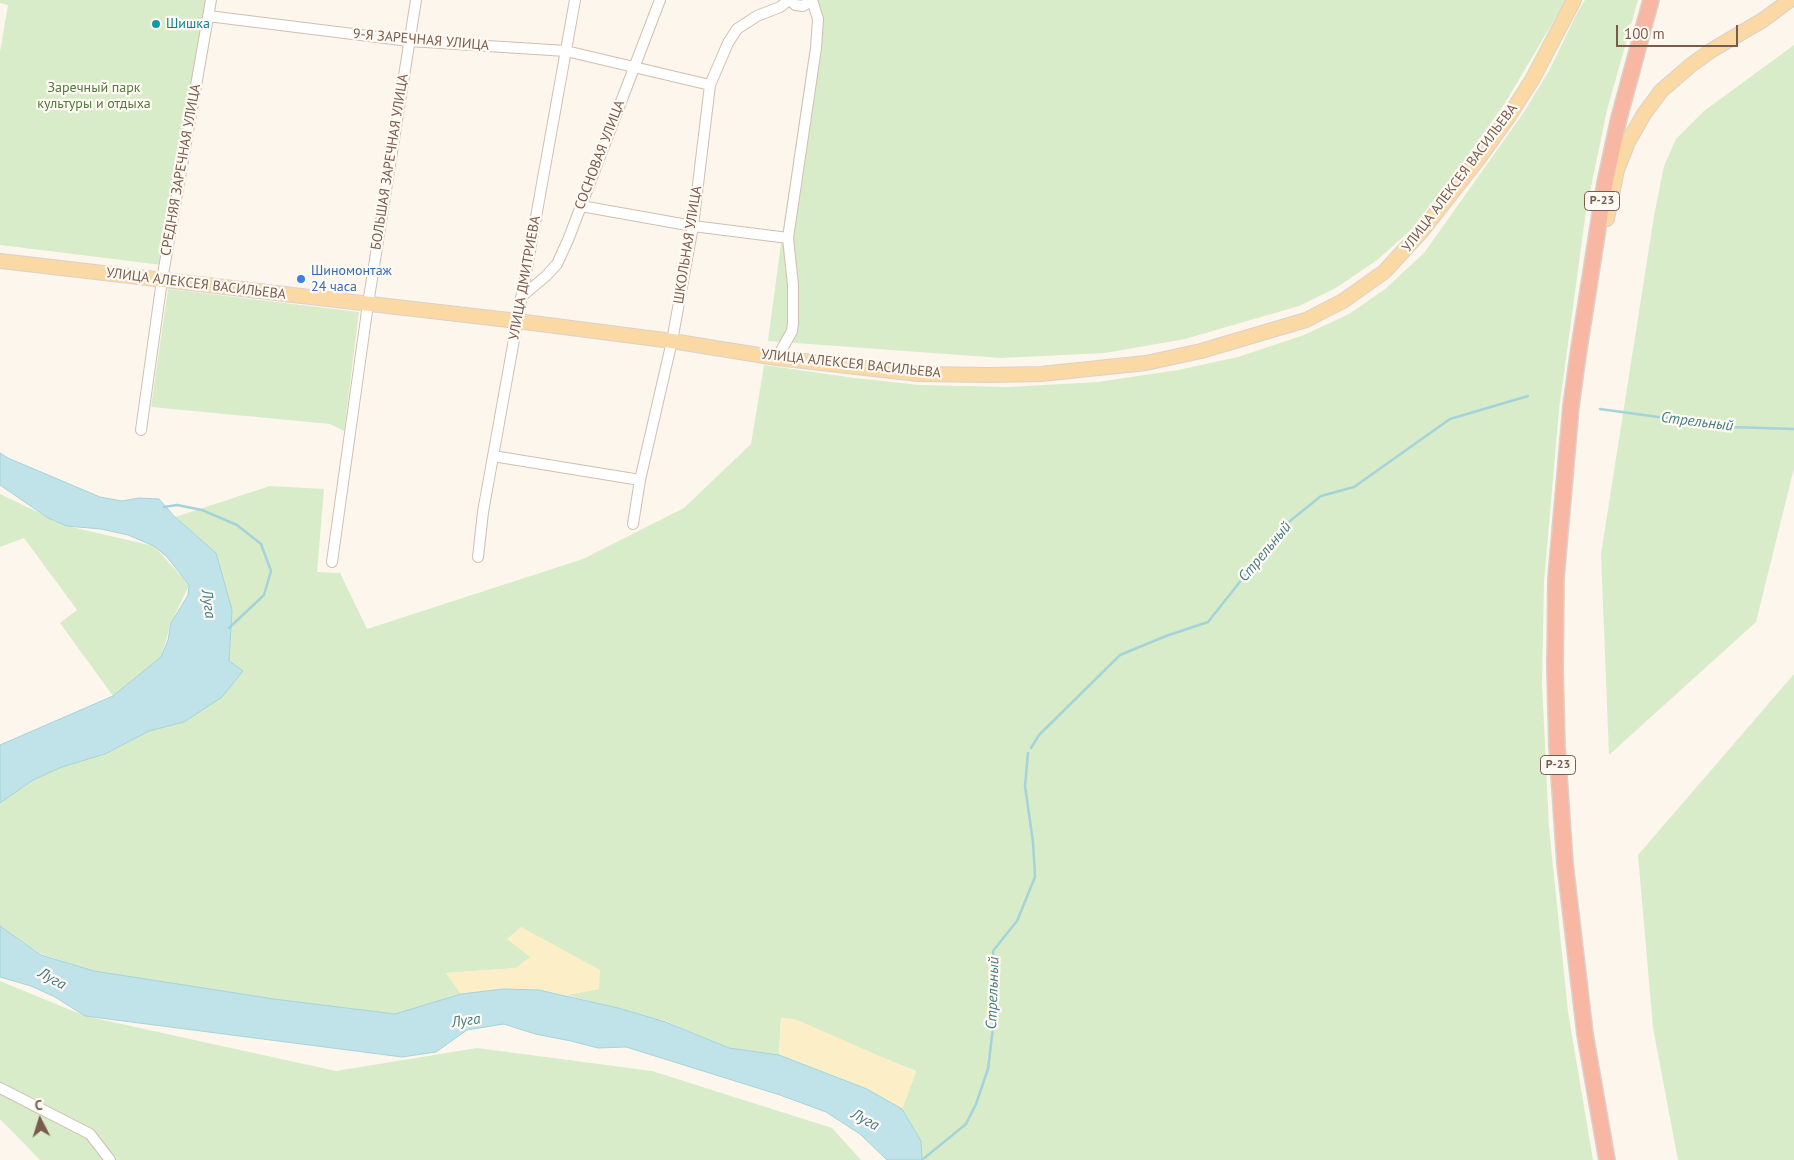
<!DOCTYPE html>
<html>
<head>
<meta charset="utf-8">
<style>
  body { margin:0 }
  #map { position:relative; width:1794px; height:1160px; overflow:hidden; background:#fdf6ec; font-family:"PT Sans",sans-serif }
  canvas { display:block }
  .north { position:absolute; left:15px; top:1095px; width:50px; height:50px; -webkit-text-stroke:4px #fffaf3; paint-order:stroke; rotate:355deg; font-size:14px; font-weight:700; line-height:20px; text-align:center; color:#7a5c4d }
  .north::after { content:''; display:block; margin:auto; width:18px; height:22px; background:#7a5c4d; clip-path:polygon(50% 0,100% 100%,50% 72%,0 100%) }
  .scale { position:absolute; left:1616px; top:25px; width:122px; height:22px; box-sizing:border-box; border:2px solid #7a5c4d; border-top:0; padding-left:6px; font-size:15px; line-height:18px; white-space:nowrap; color:#7a5c4d; -webkit-text-stroke:4px #fffaf3; paint-order:stroke }
</style>
</head>
<body>
<div id="map">
<canvas width="1794" height="1160"></canvas>
<div class="north">С</div>
<div class="scale">100 m</div>
</div>
<script>
const ctx = document.querySelector('canvas').getContext('2d');
ctx.lineJoin = 'round';
function paint(path, color) { ctx.fillStyle = color; ctx.fill(path, 'evenodd'); }
const toPath = rows => new Path2D(rows.map(r => 'M' + r).join(''));
function trace(path, color, width, dash) { ctx.strokeStyle = color; ctx.lineWidth = width; ctx.lineCap = dash ? 'butt' : 'round'; ctx.setLineDash(dash || []); ctx.stroke(path); }
function drawText(font, color, halo, rows, align = 'center') {
  ctx.font = font + ' "PT Sans",sans-serif'; ctx.lineWidth = 4.5; ctx.setLineDash([]); ctx.textBaseline = 'middle'; ctx.strokeStyle = halo; ctx.fillStyle = color; for (const [text, x, y, turn = 0] of rows) {
    ctx.save(); ctx.translate(x, y); ctx.rotate((+turn || 0) * Math.PI / 180); ctx.textAlign = isNaN(turn) ? turn : align; if (halo) ctx.strokeText(text, 0, 0); ctx.fillText(text, 0, 0); ctx.restore();
  }
}
const green = toPath([
  [0,0,206,0,162,265,0,245,0,52,8,5,0,3],
  [817,0,1566,0,1505,103,1461,165,1411,230,1377,260,1336,288,1299,306,1185,339,1105,353,1001,358,768,341,782,236],
  [1585,0,1638,0,1607,110,1586,211,1559,410,1544,582,1542,684,1549,828,1568,1012,1593,1160,922,1160,921,1141,902,1109,916,1071,781,1018,779,1055,729,1048,666,1021,566,995,598,989,531,957,516,968,447,973,461,994,395,1014,274,999,94,971,41,954,0,926,0,803,33,780,62,767,105,754,149,731,184,722,242,671,229,661,232,610,216,553,175,517,270,486,324,489,317,572,340,573,367,629,583,559,684,508,751,444,764,365,855,378,919,385,1008,387,1098,382,1178,370,1238,357,1304,335,1349,314,1385,289,1424,253,1524,112,1549,71,1578,11],
  [1794,45,1794,468,1756,622,1609,755,1601,554,1654,216,1664,166,1676,139,1704,111],
  [168,289,359,312,344,431,330,424,151,407],
  [0,494,67,526,154,546,189,585,171,623,161,657,113,696,60,623,77,610,24,538,0,547],
  [1794,674,1794,1160,1678,1160,1653,1028,1638,855],
  [0,981,85,1016,336,1071,477,1048,652,1071,832,1128,861,1160,40,1160,0,1119]
]);
const sand = toPath([
  [521,927,600,970,599,989,566,995,539,990,503,989,461,994,446,973,516,968,530,957,507,939],
  [781,1018,795,1019,916,1072,902,1109,867,1089,779,1055]
]);
const water = toPath([
  [0,453,8,458,100,497,122,501,139,498,159,499,175,517,216,553,232,610,229,661,243,671,222,697,184,722,149,731,105,754,62,767,33,780,0,803,0,745,113,696,161,657,168,640,171,623,188,595,189,585,167,557,154,546,128,535,101,529,67,526,48,518,0,485,0,453],
  [0,926,41,955,94,971,274,999,395,1014,461,994,503,989,539,990,618,1008,666,1022,729,1048,779,1055,867,1089,902,1109,921,1141,922,1160,887,1160,860,1134,826,1112,780,1095,626,1047,598,1048,571,1041,535,1034,504,1024,467,1030,436,1052,402,1057,85,1016,55,997,31,986,0,977,0,926]
]);
const stream = toPath([
  [1600,409,1731,427,1794,429],
  [164,507,177,505,202,510,237,525,261,544,271,571,264,595,229,628],
  [1031,748,1039,735,1120,655,1166,636,1208,622,1285,525,1321,496,1354,487,1450,419,1528,396],
  [922,1160,966,1124,976,1104,988,1069,996,1003,993,951,1017,921,1035,877,1033,842,1025,786,1028,753]
]);
const minor = toPath([
  [791,0,795,5,803,6,812,0],
  [208,16,409,41,566,51,710,85],
  [581,206,693,226,788,238],
  [521,297,546,276,557,264,568,240,660,0],
  [777,358,792,331,793,323,793,285,788,238,816,48,818,19,812,0],
  [141,430,162,280,211,0],
  [493,456,640,480],
  [633,524,640,480,672,341,693,226,710,85,728,43,737,29,757,16,780,7,789,0],
  [478,557,483,512,575,0],
  [332,562,368,304,416,0],
  [0,1088,90,1134,110,1160]
]);
const major = toPath([
  [1607,219,1617,170,1628,142,1644,114,1661,91,1691,65,1712,50,1763,20,1790,0],
  [0,261,517,321,672,341,777,358,918,374,991,375,1041,374,1146,363,1201,351,1306,320,1343,301,1384,272,1421,232,1479,158,1509,116,1532,80,1574,0]
]);
const highway = toPath([
  [1607,1160,1585,1034,1565,864,1557,746,1555,669,1556,578,1571,406,1578,355,1605,183,1619,118,1651,0]
]);
const markers = [
  [156,24,5,"#0f9aa8"],
  [301,279,5,"#3f7fe0"]
];
const shields = [
  [1602,201,35],
  [1558,765,35]
];
const shieldNames = [
  ["Р-23",1602,201],
  ["Р-23",1558,765]
];
const cultureNames = [
  ["Шишка",166,24]
];
const streetNames = [
  ["9-Я ЗАРЕЧНАЯ УЛИЦА",421,40,5],
  ["СОСНОВАЯ УЛИЦА",600,155,-69],
  ["БОЛЬШАЯ ЗАРЕЧНАЯ УЛИЦА",390,162,-81],
  ["СРЕДНЯЯ ЗАРЕЧНАЯ УЛИЦА",181,170,-80],
  ["УЛИЦА АЛЕКСЕЯ ВАСИЛЬЕВА",1460,178,-53],
  ["ШКОЛЬНАЯ УЛИЦА",688,245,-81],
  ["УЛИЦА ДМИТРИЕВА",525,278,-80],
  ["УЛИЦА АЛЕКСЕЯ ВАСИЛЬЕВА",196,284,7],
  ["УЛИЦА АЛЕКСЕЯ ВАСИЛЬЕВА",851,364,6]
];
const parkNames = [
  ["Заречный парк",94,88],
  ["культуры и отдыха",94,104]
];
const shopNames = [
  ["Шиномонтаж",311,271],
  ["24 часа",311,287]
];
const waterNames = [
  ["Стрельный",1697,422,7],
  ["Стрельный",1265,552,-50],
  ["Луга",208,604,82],
  ["Луга",52,979,29],
  ["Стрельный",993,993,-88],
  ["Луга",466,1021,-8],
  ["Луга",865,1120,28]
];
paint(green, '#d8ecc9');
paint(sand, '#fcefc7');
paint(water, '#bfe3e8');
trace(water, '#a5d3da', 1);
trace(stream, '#a5d3da', 2.5);
trace(minor, '#d1beb0', 12);
trace(major, '#dad1cd', 16);
trace(highway, '#dad1cd', 18);
trace(minor, '#fff', 10);
trace(major, '#fbd9a5', 14);
trace(highway, '#f7b7a3', 15);
for (const [x, y, r, color] of markers) { const dot = new Path2D(); dot.arc(x, y, r, 0, 2 * Math.PI); ctx.fillStyle = color; ctx.fill(dot); trace(dot, '#fffaf3', 2); }
for (const [x, y, w] of shields) { const box = new Path2D(); box.roundRect(x - w / 2, y - 9.5, w, 19, 4); ctx.fillStyle = '#fffaf3'; ctx.fill(box); trace(box, '#7a5c4d', 1); }
drawText('bold 12px', '#7a5c4d', null, shieldNames);
drawText('14px', '#0d838f', '#fffaf3', cultureNames, 'left');
drawText('14px', '#7a5c4d', '#fffaf3', streetNames);
drawText('14px', '#537a41', '#fffaf3', parkNames);
drawText('14px', '#366cbe', '#fffaf3', shopNames, 'left');
drawText('italic 15px', '#437c86', '#fffaf3', waterNames);
</script>
</body>
</html>
